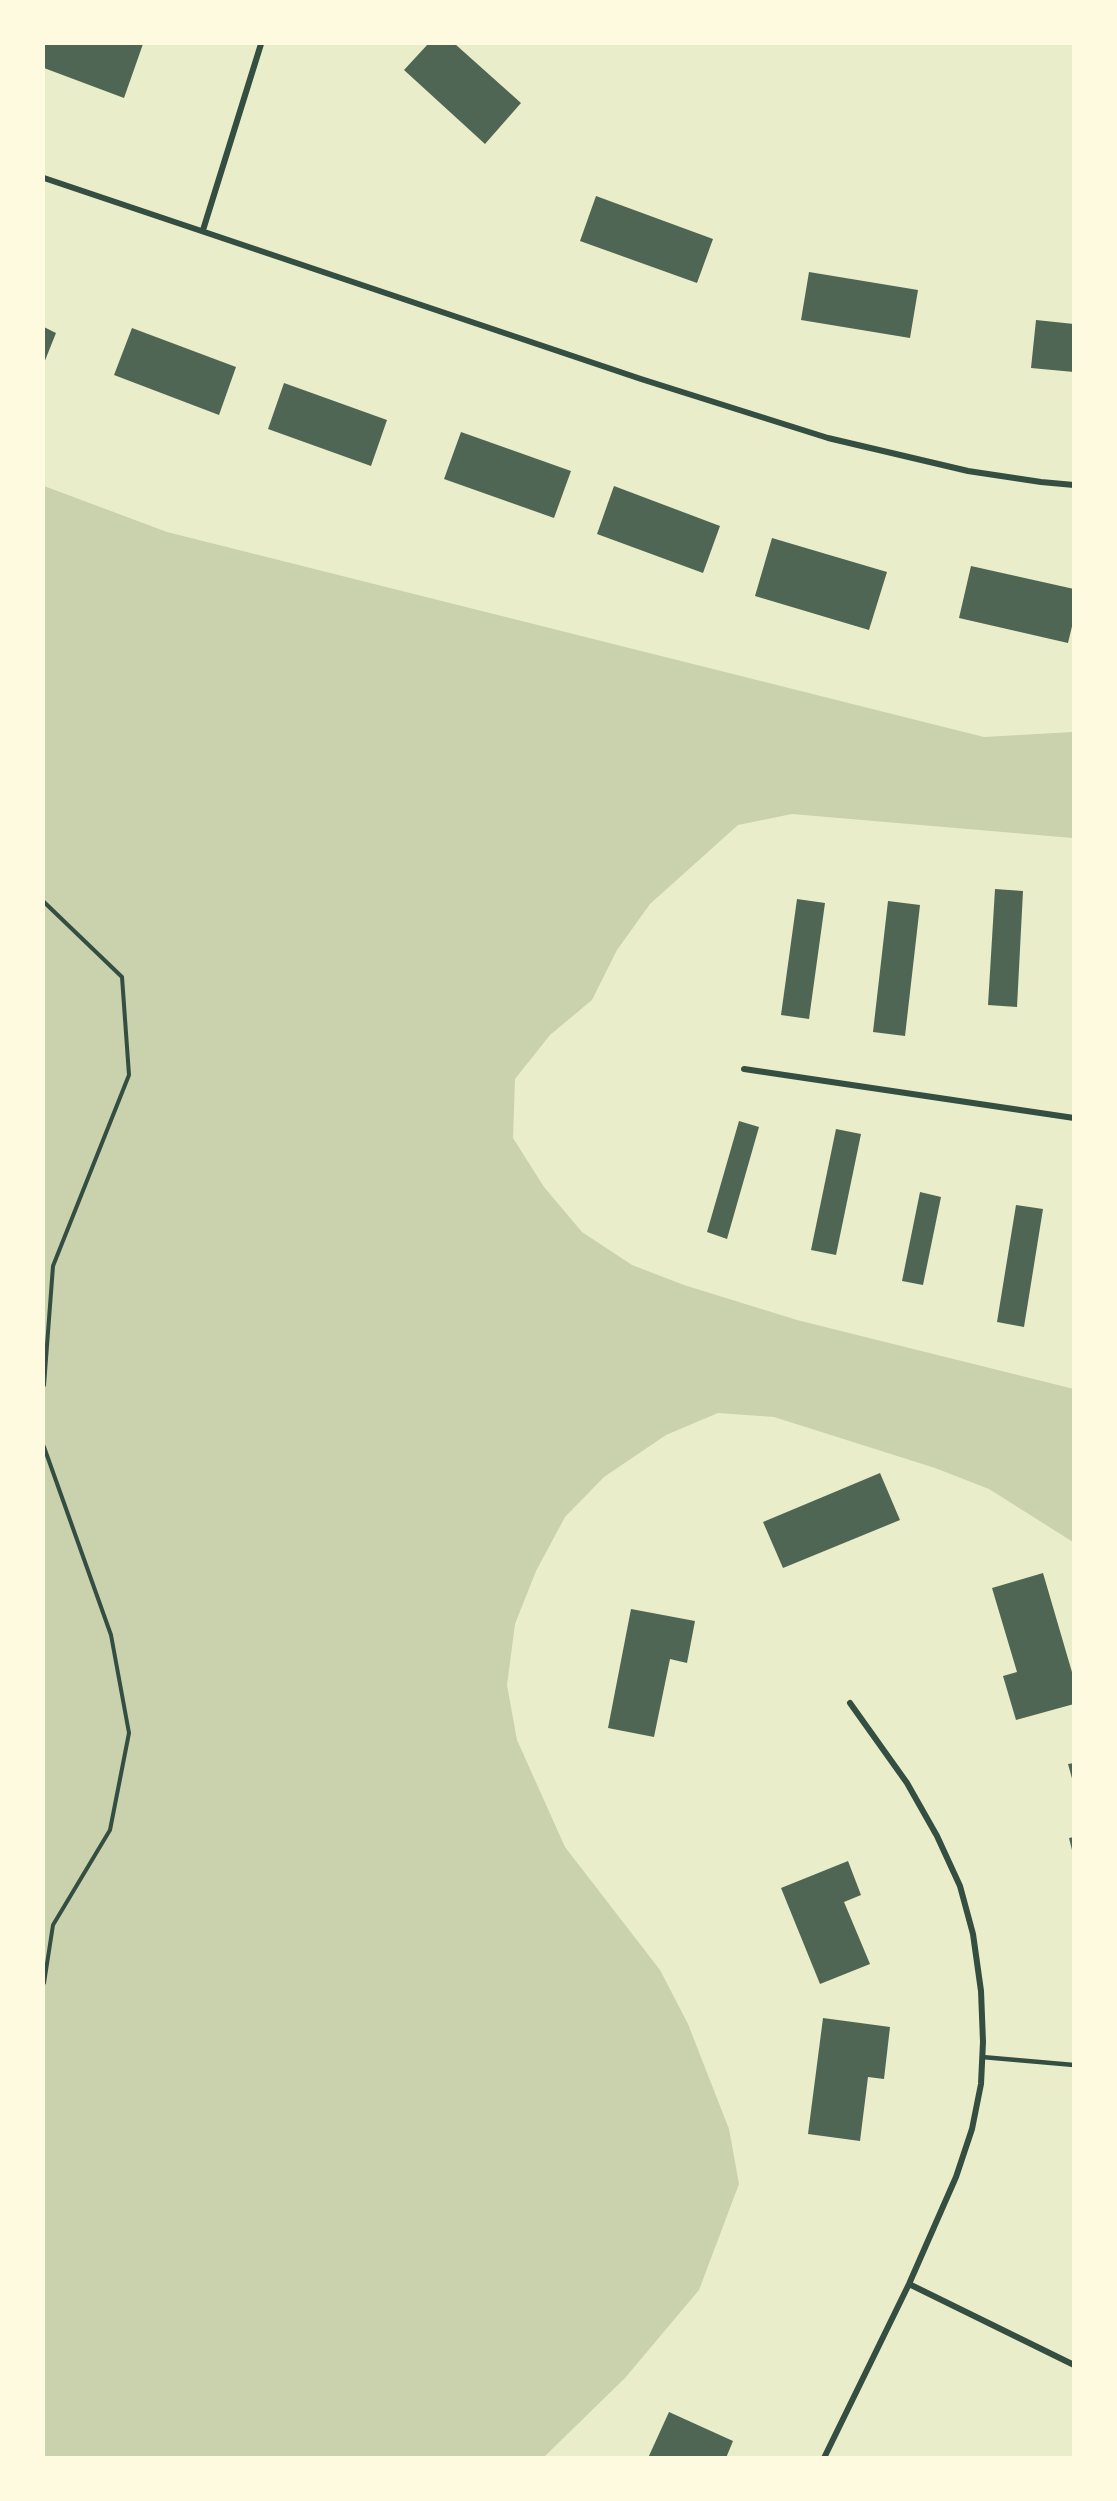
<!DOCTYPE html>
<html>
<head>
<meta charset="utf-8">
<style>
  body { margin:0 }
  #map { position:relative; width:1117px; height:2501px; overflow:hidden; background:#e9edc9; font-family:"Exo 2",sans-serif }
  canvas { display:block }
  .frame { position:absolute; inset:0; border:45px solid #fefae0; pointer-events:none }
</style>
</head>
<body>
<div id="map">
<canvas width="1117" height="2501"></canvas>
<div class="frame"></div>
</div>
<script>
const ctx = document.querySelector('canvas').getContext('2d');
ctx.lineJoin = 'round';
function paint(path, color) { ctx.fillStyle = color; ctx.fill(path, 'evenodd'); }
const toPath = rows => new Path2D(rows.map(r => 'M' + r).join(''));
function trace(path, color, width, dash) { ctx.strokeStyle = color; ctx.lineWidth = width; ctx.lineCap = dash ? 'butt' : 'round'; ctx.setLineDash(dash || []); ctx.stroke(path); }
const green = toPath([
  [44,486,167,532,984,737,1073,732,1073,838,792,814,738,825,650,904,617,950,592,1000,550,1035,515,1079,513,1138,544,1187,582,1232,632,1265,684,1285,797,1320,1074,1389,1073,1542,989,1489,935,1468,774,1417,718,1413,666,1435,604,1477,565,1517,536,1571,515,1624,507,1685,517,1740,565,1847,660,1970,688,2024,729,2129,739,2184,699,2290,625,2378,544,2457,44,2457]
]);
const building = toPath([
  [44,44,143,44,124,98,44,68],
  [428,44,455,44,521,103,485,144,404,70],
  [596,196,713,239,697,283,580,241],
  [809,272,918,290,910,338,801,320],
  [1036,320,1074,324,1074,372,1031,368],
  [44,327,56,333,44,363],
  [132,328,236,367,219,415,114,375],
  [284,383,387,420,371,466,268,429],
  [461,432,571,471,554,518,444,479],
  [614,486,720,526,703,573,597,534],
  [772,538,887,572,869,630,755,596],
  [971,566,1074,589,1074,618,1068,643,959,618],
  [995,889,1023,891,1017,1007,988,1005],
  [797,899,825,903,809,1019,781,1015],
  [888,901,920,905,905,1036,873,1032],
  [739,1121,759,1127,727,1239,707,1232],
  [836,1129,861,1134,836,1255,811,1250],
  [920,1192,941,1197,923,1285,902,1281],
  [1016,1205,1043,1209,1024,1327,997,1322],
  [880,1473,900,1520,783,1568,763,1522],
  [1043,1573,1074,1679,1074,1704,1016,1720,1003,1676,1017,1672,992,1588],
  [631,1609,695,1621,687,1663,670,1659,654,1737,608,1728],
  [1074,1763,1074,1782,1073,1782,1068,1764],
  [1074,1837,1074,1854,1073,1854,1069,1838],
  [848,1861,861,1895,844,1902,870,1964,820,1984,781,1888],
  [823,2018,890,2027,884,2079,868,2077,860,2141,808,2134],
  [669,2412,733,2441,726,2458,648,2458]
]);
const path = toPath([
  [44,902,122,977,129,1075,53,1266,44,1385],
  [44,1447,111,1635,129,1733,110,1830,53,1925,44,1983]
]);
const service = toPath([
  [982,2057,1074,2065]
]);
const minor = toPath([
  [44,178,641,379,828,438,968,471,1041,482,1074,485],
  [203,230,261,44],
  [744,1069,1074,1118],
  [909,2284,1074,2365],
  [824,2458,909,2284,956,2177,972,2129,981,2084,983,2042,981,1991,973,1934,960,1886,937,1836,907,1783,850,1703]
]);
paint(green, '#cad2ad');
paint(building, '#4f6655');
trace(path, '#344e41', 4);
trace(service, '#344e41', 4.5);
trace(minor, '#344e41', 6);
</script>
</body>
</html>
